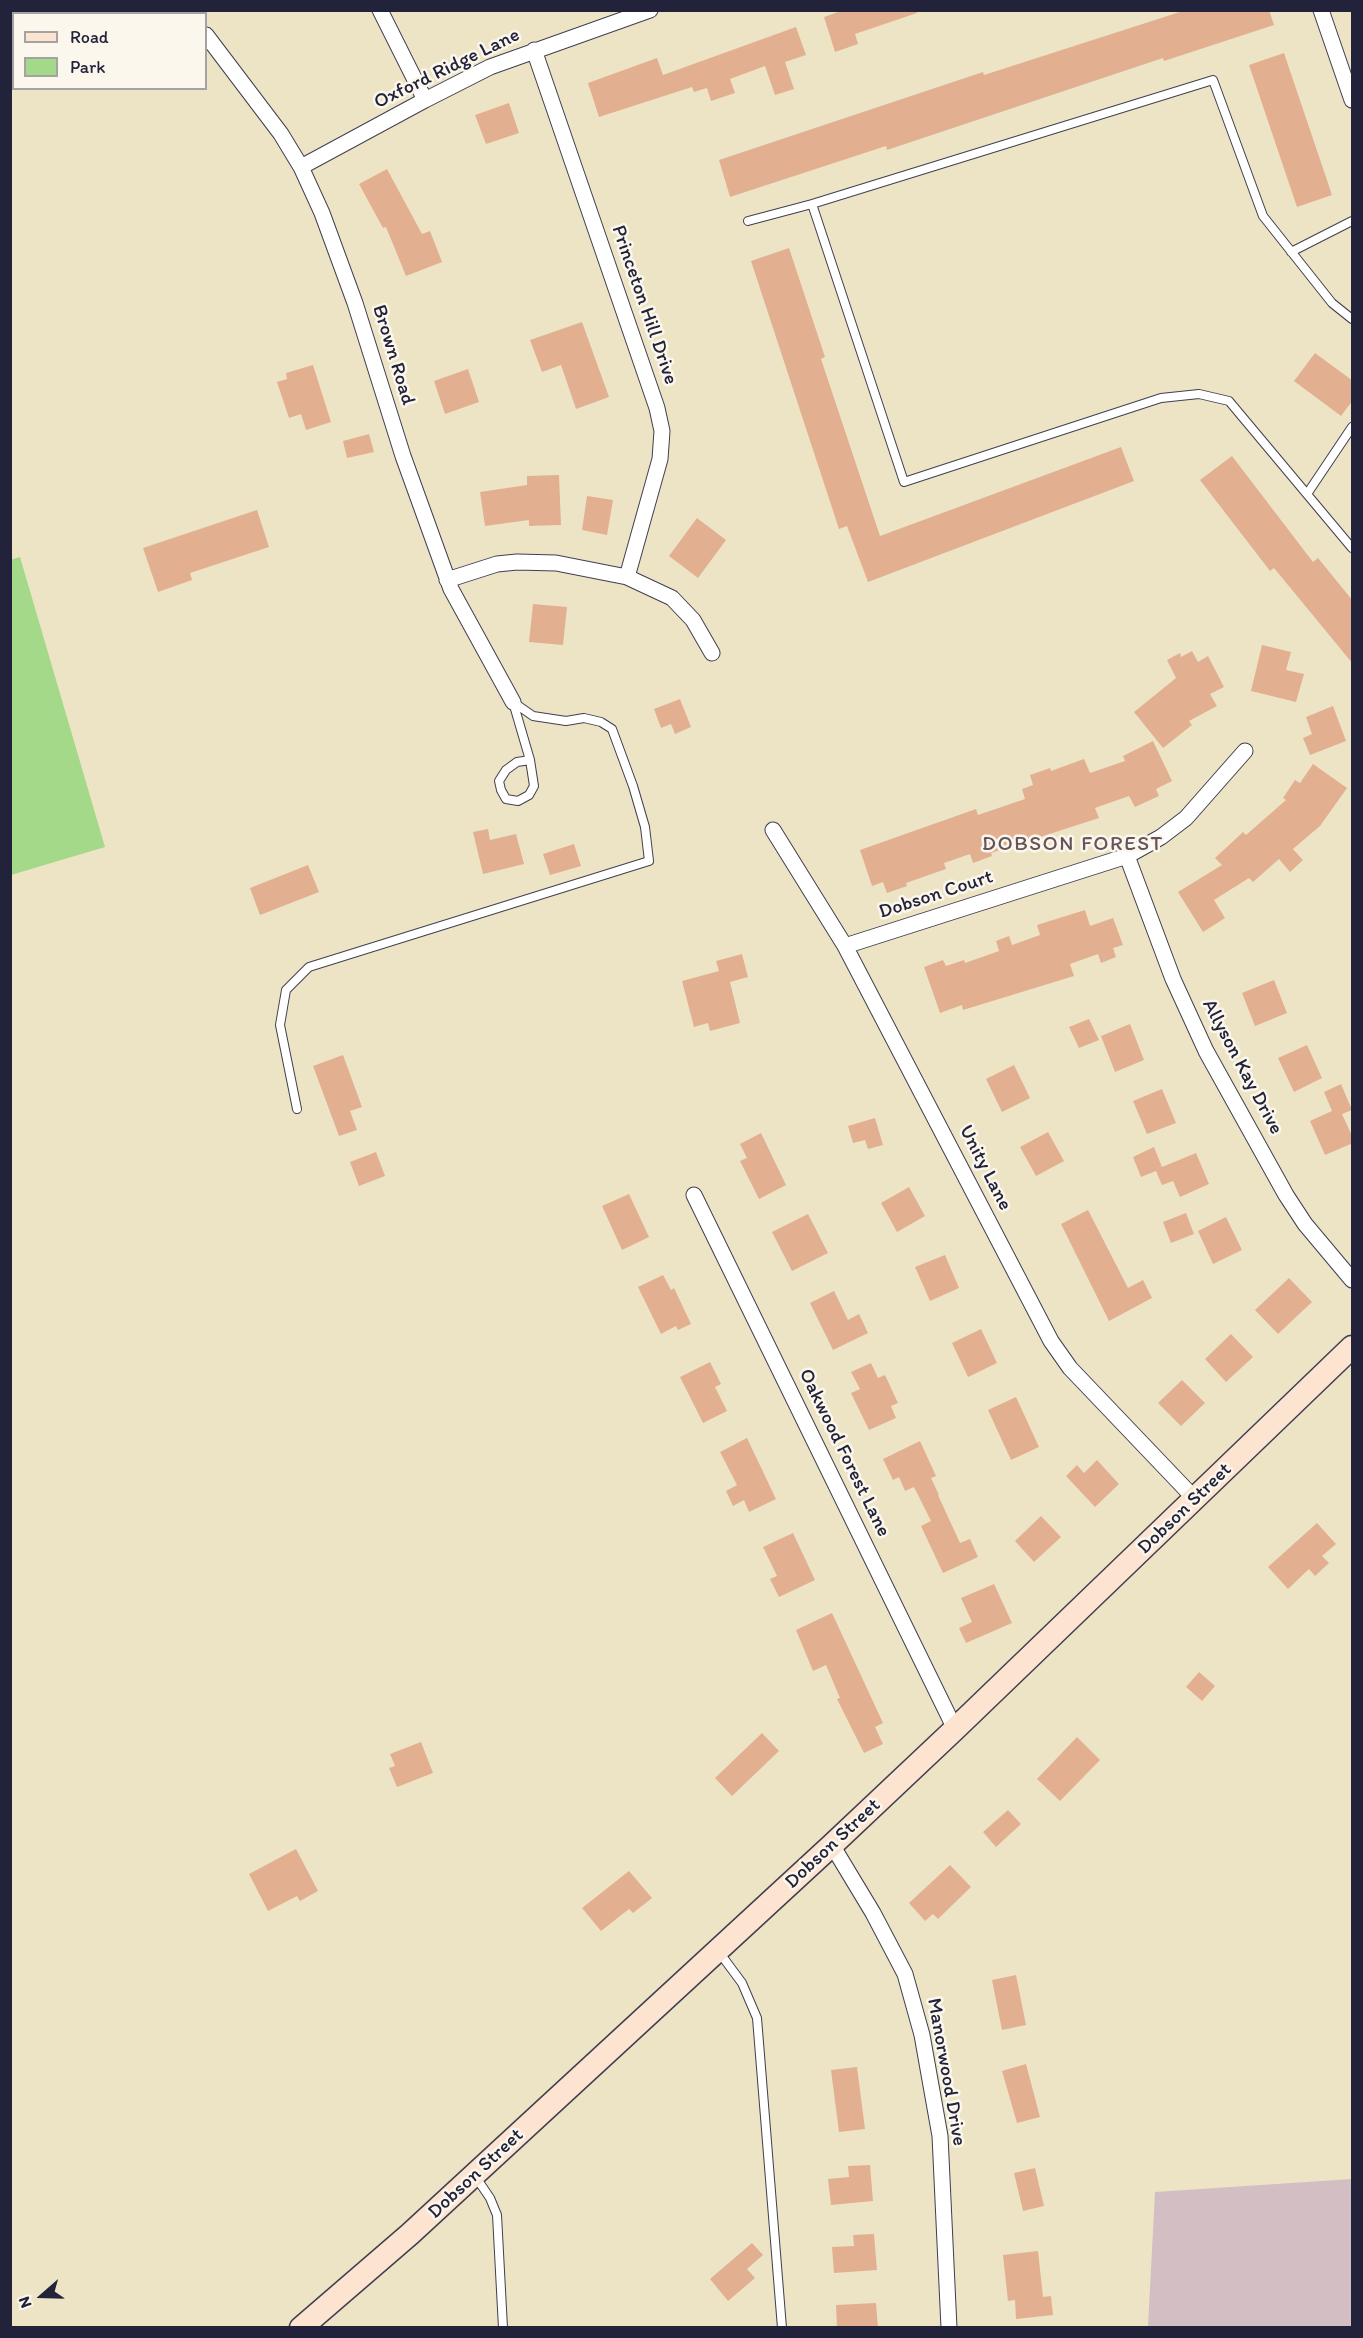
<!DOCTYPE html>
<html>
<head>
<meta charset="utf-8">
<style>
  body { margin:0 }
  #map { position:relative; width:1363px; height:2338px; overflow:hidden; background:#ede4c5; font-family:Itim,sans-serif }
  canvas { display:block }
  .frame { position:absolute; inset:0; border:12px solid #22223b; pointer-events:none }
  .legend { position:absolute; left:12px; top:12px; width:195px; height:78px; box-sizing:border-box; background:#fbf7ec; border:2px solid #a4a2a5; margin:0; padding:8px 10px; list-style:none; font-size:18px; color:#22223b }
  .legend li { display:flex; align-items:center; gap:12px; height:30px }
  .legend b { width:30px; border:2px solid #a4a2a5 }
  .north { position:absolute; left:12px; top:2266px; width:60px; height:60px; -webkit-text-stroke:4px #fbf7ec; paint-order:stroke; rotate:250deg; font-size:16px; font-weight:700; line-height:24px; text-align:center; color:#22223b }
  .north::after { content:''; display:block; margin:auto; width:21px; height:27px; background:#22223b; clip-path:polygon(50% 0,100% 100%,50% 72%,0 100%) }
</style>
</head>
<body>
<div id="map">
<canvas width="1363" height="2338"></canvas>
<div class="frame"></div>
<ul class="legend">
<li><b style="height:8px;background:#fde4d1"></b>Road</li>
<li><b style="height:16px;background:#a5d98a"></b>Park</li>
</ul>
<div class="north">N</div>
</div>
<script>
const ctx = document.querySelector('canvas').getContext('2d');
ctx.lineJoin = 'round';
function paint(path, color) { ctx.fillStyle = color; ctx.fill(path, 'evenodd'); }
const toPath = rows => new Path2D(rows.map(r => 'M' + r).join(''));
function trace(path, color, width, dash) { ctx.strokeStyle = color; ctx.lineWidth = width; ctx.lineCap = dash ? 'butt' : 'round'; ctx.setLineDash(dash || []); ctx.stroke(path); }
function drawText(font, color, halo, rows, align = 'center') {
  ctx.font = font + ' Itim,sans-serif'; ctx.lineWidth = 5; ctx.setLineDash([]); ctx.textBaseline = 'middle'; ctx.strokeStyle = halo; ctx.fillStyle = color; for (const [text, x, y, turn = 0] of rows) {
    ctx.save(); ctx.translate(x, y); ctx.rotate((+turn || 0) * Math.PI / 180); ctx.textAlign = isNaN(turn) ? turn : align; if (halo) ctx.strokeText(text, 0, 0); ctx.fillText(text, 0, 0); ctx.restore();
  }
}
const industrial = toPath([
  [1352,2179,1352,2327,1148,2327,1155,2192]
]);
const green = toPath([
  [20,557,105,847,11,875,10,560]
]);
const building = toPath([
  [844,10,916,10,917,13,855,34,858,44,835,52,824,17],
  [1186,10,1269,10,1274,25,1164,61,1163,58,887,150,886,146,730,197,719,160,983,72,984,75],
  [796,27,806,55,785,62,794,89,775,95,765,66,730,79,735,93,711,101,707,88,694,92,692,87,599,117,588,83,657,58,663,75],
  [1284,53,1332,195,1297,207,1249,65],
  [509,103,519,133,486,144,475,115],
  [387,169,422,234,430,231,442,262,406,276,386,227,383,228,359,184],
  [789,248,825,357,821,359,880,536,1121,447,1134,481,868,582,847,526,839,529,751,261],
  [582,322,609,397,576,409,561,365,542,372,530,340],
  [1315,353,1353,381,1353,400,1341,416,1294,381],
  [313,365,331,422,306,430,301,414,289,418,277,382,287,379,286,373],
  [468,369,479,402,445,414,434,381],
  [369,434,374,452,347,458,343,441],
  [1232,456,1313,562,1318,558,1353,601,1353,664,1274,568,1270,571,1200,480],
  [559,475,561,525,529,526,529,520,485,526,480,492,527,485,527,476],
  [587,496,613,500,607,535,582,530],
  [257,510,269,547,190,573,192,580,158,592,143,548],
  [697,518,726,540,698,578,669,556],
  [533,604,567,607,563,645,529,642],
  [1262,645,1291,652,1286,670,1304,674,1296,702,1251,691],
  [1192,651,1198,662,1208,656,1224,687,1210,694,1217,706,1189,721,1192,725,1163,748,1134,712,1176,678,1167,660,1180,653,1181,657],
  [680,699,691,727,675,734,671,724,661,728,654,709],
  [1333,706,1346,741,1310,755,1303,738,1312,734,1306,717],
  [1153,741,1172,781,1156,789,1159,796,1135,807,1129,796,1095,808,1099,818,991,853,992,856,973,863,970,854,944,863,946,869,906,883,907,886,887,893,883,882,872,886,860,850,976,809,978,815,1025,799,1022,789,1033,785,1030,775,1050,768,1051,771,1084,759,1090,773,1125,761,1123,756],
  [1313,764,1347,788,1320,826,1293,849,1303,860,1290,872,1279,859,1253,882,1249,878,1214,900,1225,918,1203,932,1178,892,1222,865,1215,858,1243,832,1246,835,1286,800,1283,798,1295,780,1300,783],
  [488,829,490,840,516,834,524,864,483,874,473,832],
  [574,844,581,866,550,875,543,854],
  [308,865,319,892,260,915,250,888],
  [1085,910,1090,926,1113,918,1123,945,1113,948,1116,957,1101,963,1098,954,1070,964,1074,976,963,1010,962,1005,940,1013,924,967,943,960,946,966,964,960,965,963,999,951,996,941,1009,936,1012,945,1040,935,1037,925],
  [742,954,748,977,730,982,740,1023,710,1031,708,1023,694,1027,682,981,719,971,716,961],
  [1274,980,1287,1013,1255,1026,1242,993],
  [1089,1019,1099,1040,1079,1048,1069,1027],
  [1130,1024,1144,1060,1115,1072,1101,1036],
  [1307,1045,1322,1078,1294,1092,1278,1058],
  [343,1055,362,1107,350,1111,357,1130,339,1136,313,1066],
  [1014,1065,1030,1098,1002,1112,986,1079],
  [1341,1084,1352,1110,1342,1114,1353,1138,1353,1143,1325,1155,1310,1121,1332,1111,1324,1092],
  [1162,1089,1176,1123,1147,1134,1133,1101],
  [875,1118,883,1145,868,1149,865,1140,853,1143,848,1126],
  [1048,1132,1064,1161,1036,1176,1020,1147],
  [761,1133,786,1185,759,1199,740,1161,747,1158,740,1144],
  [1154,1147,1162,1167,1196,1153,1209,1184,1180,1197,1173,1181,1162,1185,1156,1171,1141,1177,1133,1157],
  [376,1152,385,1176,359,1186,350,1162],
  [909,1187,925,1216,897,1232,881,1203],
  [629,1194,649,1237,622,1250,602,1206],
  [1088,1210,1128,1288,1143,1280,1152,1298,1109,1321,1061,1224],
  [1186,1213,1194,1234,1171,1243,1163,1222],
  [808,1214,828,1253,792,1271,772,1232],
  [1226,1217,1242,1250,1213,1264,1198,1231],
  [945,1255,959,1288,930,1301,915,1267],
  [663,1275,671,1290,674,1288,691,1324,678,1330,676,1326,661,1334,638,1287],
  [1289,1278,1312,1302,1278,1334,1255,1310],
  [834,1291,848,1320,859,1314,868,1333,833,1350,810,1303],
  [981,1329,997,1363,968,1377,952,1343],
  [1231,1334,1253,1357,1226,1382,1205,1359],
  [710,1362,721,1384,715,1387,727,1411,703,1423,680,1377],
  [871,1363,878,1378,885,1375,898,1403,891,1406,896,1418,869,1430,851,1393,860,1389,851,1372],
  [1182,1380,1205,1403,1181,1426,1158,1403],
  [1016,1397,1039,1447,1011,1460,988,1410],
  [747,1438,776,1499,749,1512,744,1500,733,1506,726,1491,737,1485,720,1452],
  [920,1441,936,1476,931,1478,939,1495,938,1495,960,1543,970,1539,978,1557,943,1573,921,1526,931,1521,914,1487,905,1491,899,1477,893,1480,883,1459],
  [1097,1460,1119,1484,1095,1507,1066,1476,1077,1465,1084,1473],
  [1041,1516,1061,1537,1034,1562,1015,1541],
  [1317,1523,1336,1544,1322,1556,1329,1563,1315,1576,1309,1569,1288,1589,1268,1567],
  [793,1533,815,1580,779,1597,770,1579,777,1576,763,1547],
  [994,1584,1012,1623,966,1643,959,1628,972,1622,961,1598],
  [832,1613,883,1723,875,1727,883,1744,864,1753,837,1699,840,1698,826,1665,813,1671,796,1630],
  [1199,1672,1215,1686,1202,1701,1186,1687],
  [762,1733,779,1751,732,1796,715,1778],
  [1077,1737,1100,1760,1060,1801,1037,1779],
  [421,1742,433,1773,397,1787,389,1768,395,1766,390,1754],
  [1008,1810,1021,1824,996,1847,983,1832],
  [296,1849,318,1891,300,1901,297,1896,268,1911,249,1874],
  [950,1865,971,1887,938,1919,933,1914,925,1921,909,1903],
  [629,1871,652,1898,633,1913,629,1909,601,1931,582,1908],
  [1016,1975,1026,2025,1002,2030,992,1980],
  [1026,2064,1040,2117,1017,2123,1002,2071],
  [857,2067,865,2129,839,2132,831,2070],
  [870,2165,873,2201,831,2205,828,2179,849,2177,848,2166],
  [1035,2168,1044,2206,1023,2211,1014,2173],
  [874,2234,877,2270,834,2273,832,2247,854,2246,853,2235],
  [752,2243,763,2255,747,2269,755,2278,728,2301,710,2279],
  [1038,2251,1043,2297,1051,2296,1053,2315,1016,2319,1015,2300,1008,2301,1003,2255],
  [876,2303,878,2328,837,2328,836,2305]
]);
const lane = toPath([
  [133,14,137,10],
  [10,74,14,73],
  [748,221,812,204],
  [1291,252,1352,221],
  [1352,319,1332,303,1263,216,1213,80,812,204,904,482,1161,398,1199,394,1229,401,1352,548],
  [1307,494,1352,427],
  [513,702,530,760,534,786,529,795,518,801,506,799,501,790,499,781,506,770,517,762,530,760],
  [297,1109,280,1025,286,990,309,967,649,861,645,827,633,786,612,729,601,722,584,718,566,721,533,716,513,702],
  [719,1952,742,1983,757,2018,782,2328],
  [475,2176,490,2198,497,2215,503,2328]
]);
const street = toPath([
  [187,10,189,14],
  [380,10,425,100],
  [1321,10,1352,100],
  [206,35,281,134,301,167,322,213,355,303,403,456,451,589,513,702],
  [534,50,657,408,662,431,660,459,627,577],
  [301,167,425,100,490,67,650,10],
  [447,580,497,564,517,562,556,563,627,577,672,598,693,620,712,653],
  [773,830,845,946,1051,1341,1070,1368,1195,1499],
  [1127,856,1173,979,1206,1051,1286,1195,1305,1224,1352,1280],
  [845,946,1127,856,1161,837,1186,818,1245,751],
  [694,1195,955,1729],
  [832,1845,873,1913,905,1974,922,2035,940,2136,949,2328]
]);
const secondary = toPath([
  [301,2328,410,2234,832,1845,955,1729,1352,1347]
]);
const streetNames = [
  ["Oxford Ridge Lane",447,69,-26],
  ["Princeton Hill Drive",644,305,71],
  ["Brown Road",393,355,73],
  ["Dobson Court",936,895,-18],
  ["Allyson Kay Drive",1242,1067,62],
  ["Unity Lane",985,1168,63],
  ["Oakwood Forest Lane",844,1453,64],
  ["Dobson Street",1185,1509,-44],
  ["Dobson Street",833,1844,-43],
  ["Manorwood Drive",946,2072,80],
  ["Dobson Street",476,2174,-43]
];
const neighbourhoodNames = [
  ["DOBSON FOREST",1073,845]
];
paint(industrial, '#d2bec3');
paint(green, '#a5d98a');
paint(building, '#e2b091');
trace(lane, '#403f50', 10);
trace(street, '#403f50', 17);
trace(secondary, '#403f50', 25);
trace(lane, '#fff', 8);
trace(street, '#fff', 15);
trace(secondary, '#fde4d1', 22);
drawText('20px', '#22223b', '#fbf7ec', streetNames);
ctx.letterSpacing = '1.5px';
drawText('21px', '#655459', '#fbf7ec', neighbourhoodNames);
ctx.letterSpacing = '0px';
</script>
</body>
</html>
